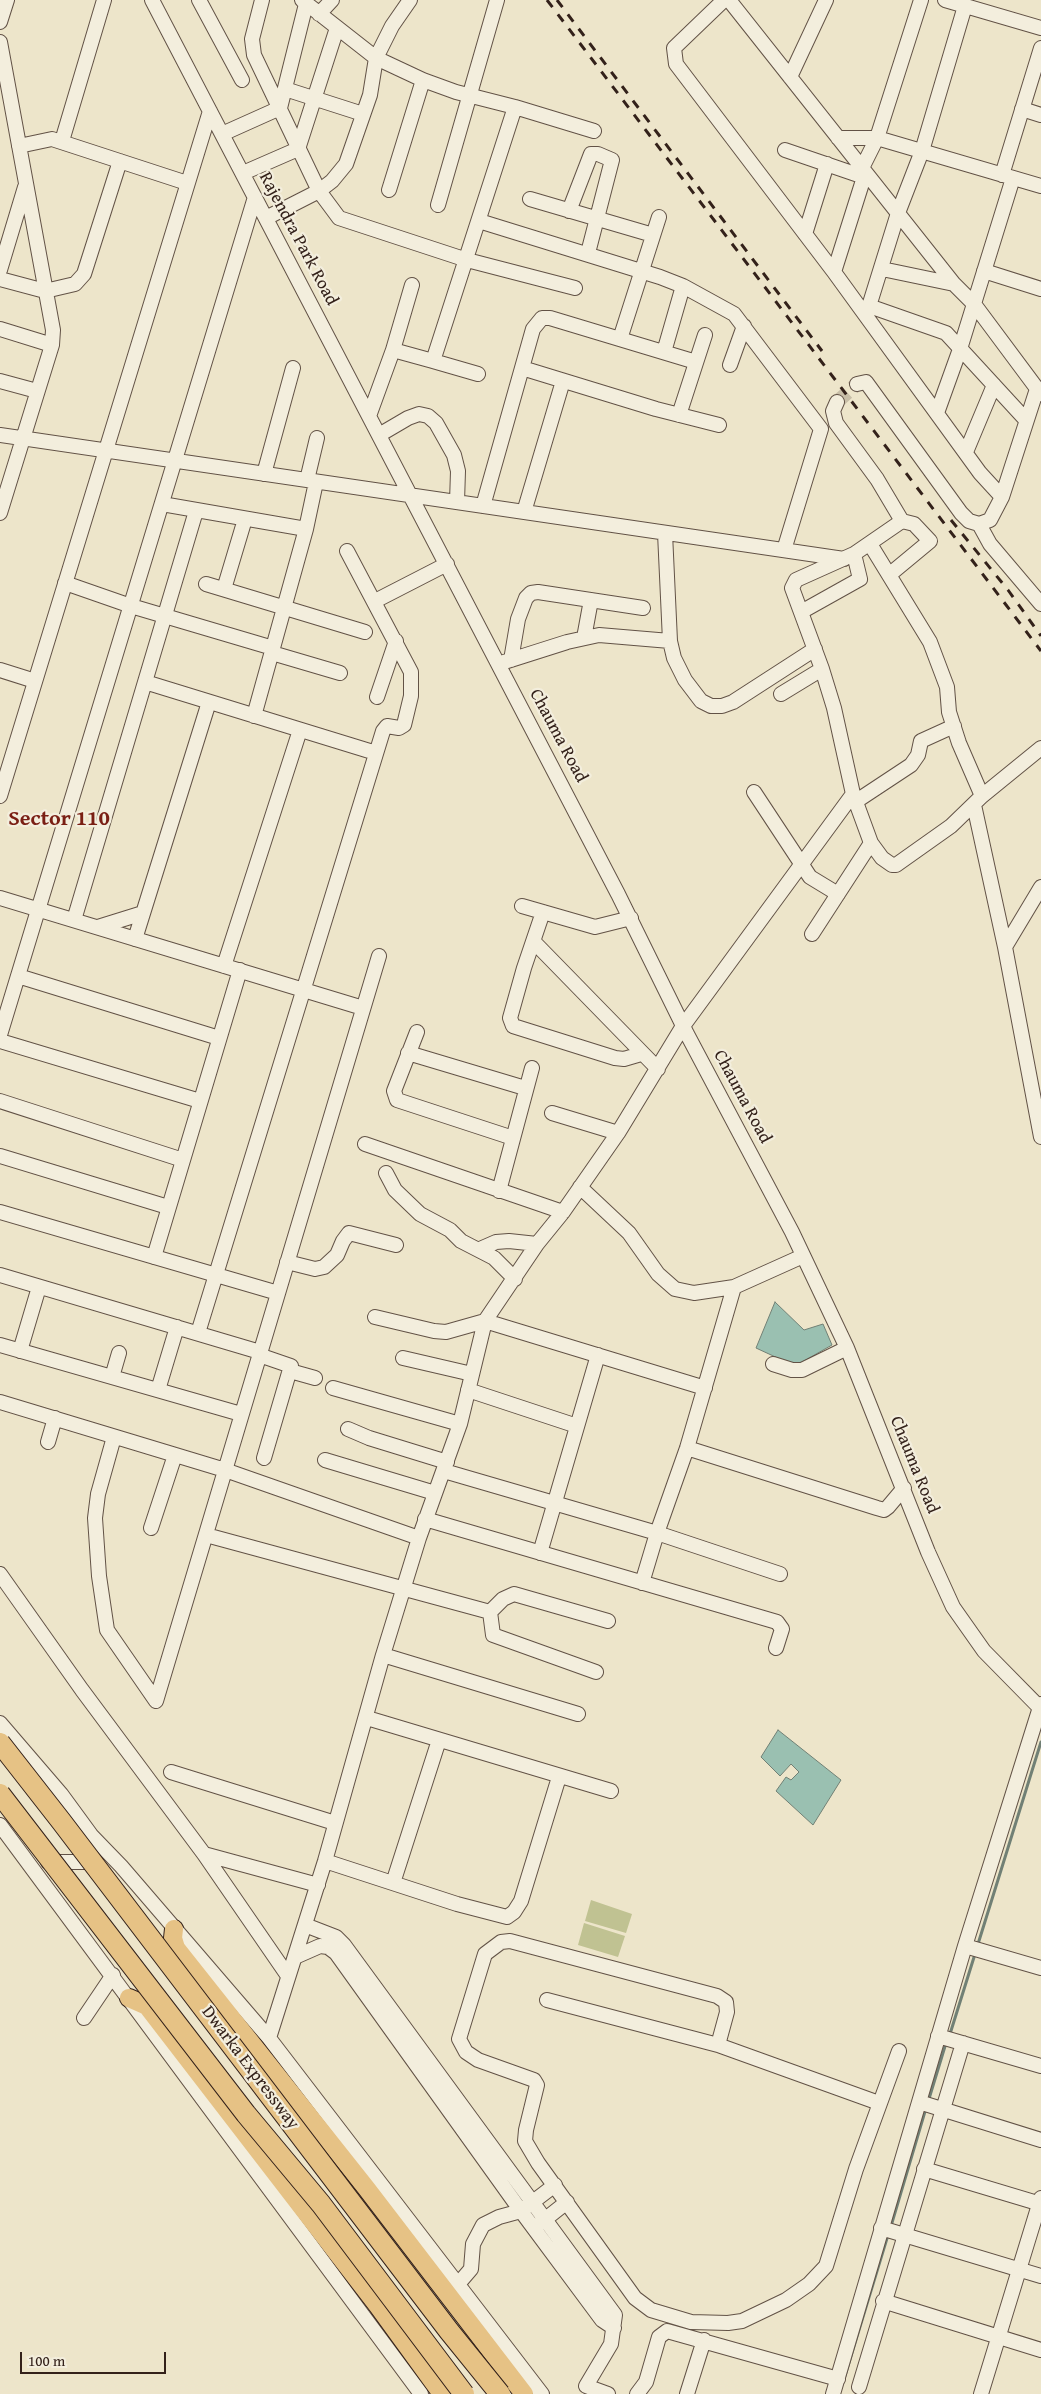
<!DOCTYPE html>
<html>
<head>
<meta charset="utf-8">
<style>
  body { margin:0 }
  #map { position:relative; width:1041px; height:2394px; overflow:hidden; background:#ede5ca; font-family:"Gentium Book Plus",serif }
  canvas { display:block }
  .scale { position:absolute; left:20px; top:2352px; width:146px; height:22px; box-sizing:border-box; border:2px solid #33211a; border-top:0; padding-left:6px; font-size:15px; line-height:18px; white-space:nowrap; color:#33211a; -webkit-text-stroke:4px #f3eedd; paint-order:stroke }
</style>
</head>
<body>
<div id="map">
<canvas width="1041" height="2394"></canvas>
<div class="scale">100 m</div>
</div>
<script>
const ctx = document.querySelector('canvas').getContext('2d');
ctx.lineJoin = 'round';
function paint(path, color) { ctx.fillStyle = color; ctx.fill(path, 'evenodd'); }
const toPath = rows => new Path2D(rows.map(r => 'M' + r).join(''));
function trace(path, color, width, dash) { ctx.strokeStyle = color; ctx.lineWidth = width; ctx.lineCap = dash ? 'butt' : 'round'; ctx.setLineDash(dash || []); ctx.stroke(path); }
function drawText(font, color, halo, rows, align = 'center') {
  ctx.font = font + ' "Gentium Book Plus",serif'; ctx.lineWidth = 4.5; ctx.setLineDash([]); ctx.textBaseline = 'middle'; ctx.strokeStyle = halo; ctx.fillStyle = color; for (const [text, x, y, turn = 0] of rows) {
    ctx.save(); ctx.translate(x, y); ctx.rotate((+turn || 0) * Math.PI / 180); ctx.textAlign = isNaN(turn) ? turn : align; if (halo) ctx.strokeText(text, 0, 0); ctx.fillText(text, 0, 0); ctx.restore();
  }
}
const green = toPath([
  [591,1900,632,1914,626,1933,585,1921],
  [584,1923,625,1936,618,1957,578,1945]
]);
const water = toPath([
  [775,1302,804,1330,823,1324,832,1345,795,1366,756,1348,775,1302],
  [778,1730,841,1780,813,1825,776,1791,786,1777,791,1780,799,1772,791,1764,780,1776,761,1757,778,1730]
]);
const stream = toPath([
  [978,1944,1041,1742],
  [950,2034,975,1954],
  [928,2102,946,2043],
  [891,2226,926,2108],
  [844,2379,888,2235]
]);
const minorTunnel = toPath([
  [837,402,857,384]
]);
const minor = toPath([
  [152,0,618,894,687,1034,792,1232,847,1348,928,1552,953,1607,984,1651,1041,1709],
  [199,0,242,80],
  [262,0,252,39,254,55,319,191,339,218,467,260,575,288],
  [302,0,376,58,423,80,456,92,515,107,594,131],
  [724,0,674,48,676,64,834,272,980,473,1002,497],
  [729,0,954,284,974,304,1041,394],
  [945,0,1041,28],
  [319,14,332,0],
  [0,22,7,0],
  [0,42,53,330,52,345,0,513],
  [790,77,826,0],
  [285,89,363,114],
  [1022,109,1041,115],
  [222,134,280,108,306,4],
  [838,138,877,138,1041,186],
  [62,141,104,0],
  [19,146,52,139,187,183],
  [785,150,864,177],
  [243,173,298,149,337,28],
  [1002,175,1041,48],
  [389,190,423,80],
  [530,199,653,235],
  [438,205,497,0],
  [569,211,591,154,598,154,612,160,588,253],
  [266,218,319,191,332,181,346,164,370,95,376,58,392,26,410,0],
  [479,221,660,277,683,286,734,314,821,429,784,550],
  [805,234,827,164],
  [882,269,954,284],
  [0,270,25,187],
  [984,271,1041,289],
  [834,272,864,177,862,168,877,138,921,0],
  [0,279,45,291,75,284,84,274,120,161],
  [869,306,946,333,1026,420],
  [866,316,898,213,922,151,965,6],
  [0,329,52,345],
  [620,339,659,217],
  [393,350,412,285],
  [664,352,683,286],
  [433,361,478,374],
  [730,365,744,326],
  [522,368,656,409,719,425],
  [0,381,37,391],
  [857,384,866,382,961,513,969,521,979,524,990,520,1002,497,1037,389],
  [837,402,833,411,836,423,877,479,902,521,854,554,796,580,792,588,822,669,834,708,853,794,871,843,882,858,892,865,896,865,951,826,982,796,1041,748],
  [937,413,960,349,1013,178],
  [679,415,705,335],
  [369,416,393,350,433,361,515,107],
  [0,435,844,559],
  [379,435,408,418,419,414,428,416,436,423,454,455,458,471,457,502],
  [966,452,994,385],
  [264,474,293,368],
  [307,480,317,438],
  [162,504,306,529],
  [483,506,533,329,542,318,550,318,696,362],
  [524,512,563,381],
  [979,524,990,544,1041,604],
  [665,533,670,641,674,658,685,680,701,701,711,706,722,706,733,702,815,649],
  [870,544,930,642,947,687,949,712,959,743,982,796],
  [889,575,930,541,914,524,902,521],
  [65,583,131,606,273,648],
  [206,584,365,632],
  [224,589,245,519],
  [375,601,447,564],
  [801,612,860,579,854,554],
  [584,638,591,600],
  [272,653,340,673],
  [511,660,518,619,526,598,531,593,538,592,643,608],
  [504,662,567,642,599,635,670,641],
  [0,670,35,681],
  [145,682,376,753],
  [781,694,822,669],
  [377,697,396,641],
  [254,716,306,529,316,482],
  [754,792,810,877,838,894],
  [0,796,210,111],
  [855,802,911,765,918,755,921,741,954,726],
  [974,805,1005,947,1041,1137],
  [0,898,363,1008],
  [522,906,595,927,631,918],
  [543,912,524,968,510,1018,513,1026,615,1058,624,1059,641,1054],
  [74,920,196,511],
  [98,927,143,913],
  [812,934,871,843],
  [135,939,209,702],
  [534,942,658,1069],
  [1005,947,1041,887],
  [224,966,300,730],
  [18,976,219,1038],
  [417,1032,394,1091,397,1100,513,1138],
  [0,1035,255,197],
  [0,1041,200,1101],
  [408,1053,525,1088],
  [0,1101,183,1160],
  [552,1113,618,1133],
  [365,1144,563,1212],
  [0,1156,168,1207],
  [386,1173,395,1190,420,1214,450,1230,461,1241,494,1258,515,1279],
  [580,1187,629,1233,658,1274,675,1289,694,1293,734,1287,803,1256],
  [499,1191,532,1068],
  [0,1212,278,1293],
  [480,1249,496,1242,509,1241,537,1244],
  [154,1257,240,970],
  [287,1262,315,1269,324,1267,337,1255,343,1241,349,1233,396,1245],
  [0,1275,260,1352],
  [375,1317,434,1331,446,1332,485,1321,705,1388],
  [198,1333,383,731,387,726,399,728,404,725,411,696,411,672,347,551],
  [0,1345,241,1414],
  [20,1351,39,1287],
  [259,1355,291,1366,264,1458],
  [403,1358,472,1374],
  [773,1364,792,1370,802,1370,847,1348],
  [290,1371,315,1378],
  [112,1377,119,1353],
  [333,1388,460,1424],
  [158,1390,177,1327],
  [468,1390,577,1426],
  [0,1402,225,1470,419,1538],
  [348,1429,369,1438,447,1462],
  [114,1437,98,1494,95,1518,99,1576,107,1630,156,1701],
  [48,1442,55,1418],
  [687,1448,877,1508,884,1510,888,1507,904,1488],
  [325,1460,435,1493],
  [444,1471,657,1533,780,1574],
  [425,1519,777,1622,782,1629,776,1648],
  [151,1528,175,1455],
  [206,1535,490,1612,503,1599,514,1594,608,1621],
  [540,1553,598,1355],
  [0,1574,82,1690,204,1854,288,1976],
  [642,1583,657,1533,687,1448,734,1287],
  [490,1612,493,1635,596,1672],
  [383,1655,578,1714],
  [156,1701,379,956],
  [367,1718,611,1791],
  [0,1723,61,1794,91,1835,121,1866,269,2038,542,2394],
  [171,1772,335,1823],
  [0,1825,421,2394],
  [204,1854,318,1885],
  [325,1861,457,1904,507,1917,514,1912,521,1901,559,1777],
  [48,1862,96,1862],
  [393,1883,439,1740],
  [305,1925,336,1937,344,1945,615,2315,611,2344,586,2386,608,2394],
  [965,1946,1041,1968],
  [295,1957,320,1946,328,1947,336,1953,521,2211,602,2320,614,2328],
  [547,2000,718,2045,879,2103],
  [84,2018,113,1975],
  [938,2036,1041,2066],
  [269,2038,325,1861,383,1655,419,1538,460,1424,485,1321,537,1244,563,1212,618,1133,683,1026,853,794],
  [718,2045,727,2012,726,2002,717,1996,510,1941,501,1942,485,1954,459,2039,466,2052,478,2060,534,2080,537,2085,526,2130,525,2141,538,2163,635,2298,651,2310,691,2322,728,2323,742,2321,786,2300,809,2284,826,2266,856,2169,899,2051],
  [919,2102,1041,2140],
  [924,2169,1041,2204],
  [538,2225,567,2202],
  [881,2228,1041,2276],
  [459,2283,471,2269,473,2244,483,2225,499,2217,521,2211,555,2185],
  [883,2301,1041,2350],
  [859,2387,963,2043],
  [637,2394,646,2382,659,2337,667,2331,838,2379],
  [687,2394,704,2340],
  [833,2394,965,1946,1041,1704],
  [981,2394,1041,2198]
]);
const major = toPath([
  [174,1929,173,1938,176,1948,367,2189,524,2394],
  [129,1998,147,2006,378,2306,442,2394]
]);
const rail = toPath([
  [547,0,1041,651],
  [557,0,822,351],
  [951,520,1008,590,1041,636]
]);
const highwayBridge = toPath([
  [0,1743,61,1821,449,2331,500,2394],
  [0,1794,246,2114,321,2204,464,2394]
]);
const streetNames = [
  ["Rajendra Park Road",298,239,62],
  ["Chauma Road",558,736,62],
  ["Chauma Road",742,1097,62],
  ["Chauma Road",914,1465,68],
  ["Dwarka Expressway",250,2068,53]
];
const districtNames = [
  ["Sector 110",59,819]
];
paint(green, '#c0c292');
paint(water, '#9ac0b1');
trace(water, '#718075', 1);
trace(stream, '#718075', 3);
trace(minorTunnel, '#c8bea7', 14, [14, 7]);
trace(minor, '#625246', 16);
trace(major, '#33211a', 20);
trace(minor, '#f3eedd', 14);
trace(major, '#e6c285', 18);
trace(rail, '#33211a', 3, [9, 9]);
trace(highwayBridge, '#33211a', 22, []);
trace(highwayBridge, '#e6c285', 20);
drawText('18px', '#33211a', '#f3eedd', streetNames);
drawText('bold 22px', '#7a1f14', '#f3eedd', districtNames);
</script>
</body>
</html>
